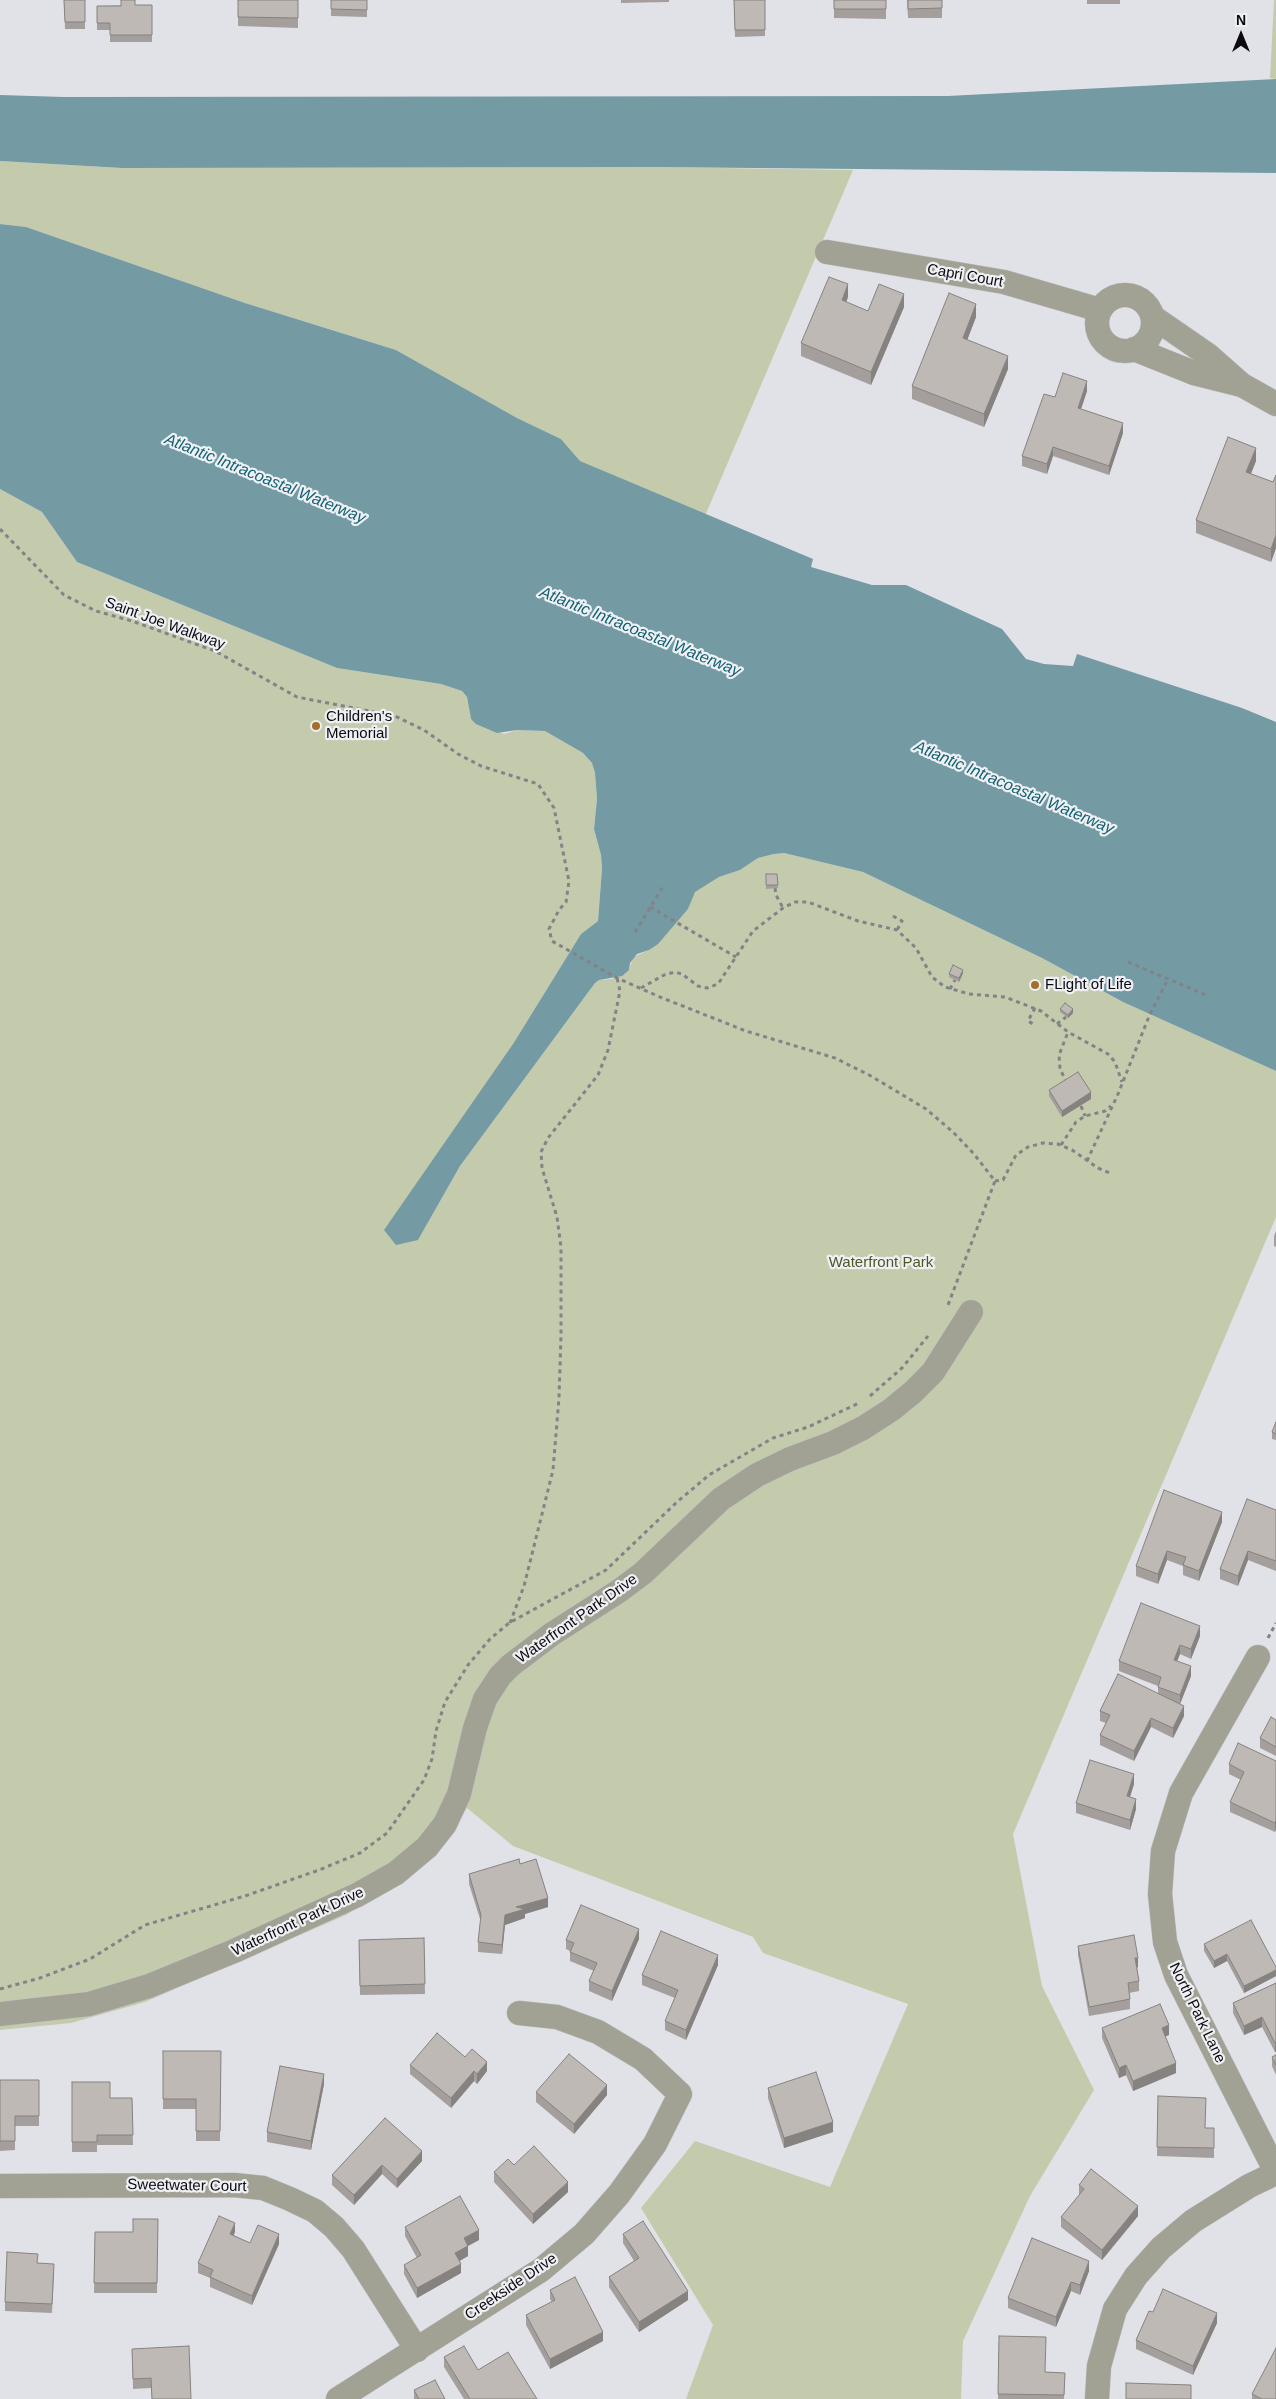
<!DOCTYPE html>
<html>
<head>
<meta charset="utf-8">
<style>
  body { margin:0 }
  #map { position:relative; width:1276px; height:2399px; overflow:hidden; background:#e1e2e8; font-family:Arial,sans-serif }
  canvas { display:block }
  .north { position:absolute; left:1216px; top:10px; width:50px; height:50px; -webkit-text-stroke:4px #eef0f5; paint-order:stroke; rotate:0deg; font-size:14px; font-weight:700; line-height:20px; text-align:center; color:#0b0b0d }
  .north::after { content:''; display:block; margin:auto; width:18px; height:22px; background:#0b0b0d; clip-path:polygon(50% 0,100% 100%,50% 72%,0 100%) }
</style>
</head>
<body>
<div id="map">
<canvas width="1276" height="2399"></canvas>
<div class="north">N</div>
</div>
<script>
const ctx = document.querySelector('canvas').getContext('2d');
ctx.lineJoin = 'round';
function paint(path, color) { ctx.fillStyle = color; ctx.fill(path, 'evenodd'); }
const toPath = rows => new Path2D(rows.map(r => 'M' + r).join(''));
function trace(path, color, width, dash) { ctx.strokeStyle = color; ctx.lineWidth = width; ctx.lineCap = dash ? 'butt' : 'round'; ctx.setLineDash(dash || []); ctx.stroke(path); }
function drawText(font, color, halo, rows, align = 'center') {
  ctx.font = font + ' Arial,sans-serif'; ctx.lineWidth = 4.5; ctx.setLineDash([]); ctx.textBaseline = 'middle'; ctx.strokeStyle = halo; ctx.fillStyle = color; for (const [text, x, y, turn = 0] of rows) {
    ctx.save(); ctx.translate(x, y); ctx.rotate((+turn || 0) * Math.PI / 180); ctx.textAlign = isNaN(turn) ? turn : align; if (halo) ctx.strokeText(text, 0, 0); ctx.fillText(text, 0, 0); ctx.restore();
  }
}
const green = toPath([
  [1274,0,1276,0,1276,79,1270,78],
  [0,161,122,168,651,167,853,170,705,516,580,461,561,439,517,418,396,350,245,303,26,227,0,224],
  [0,489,42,512,77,562,337,668,441,684,462,691,467,697,471,719,504,734,517,730,545,731,583,753,592,763,595,773,597,799,594,829,601,855,602,869,598,921,581,934,513,1044,418,1240,460,1166,595,983,599,980,612,979,629,970,633,957,649,950,688,909,694,892,719,877,740,870,758,858,774,854,784,853,863,872,1042,958,1123,1002,1276,1071,1276,1217,1013,1834,1042,1986,1094,2090,1030,2196,963,2341,961,2399,686,2399,713,2325,641,2208,695,2141,830,2187,908,2004,763,1953,753,1937,513,1846,467,1808,441,1847,397,1884,346,1915,145,2002,71,2023,0,2030]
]);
const water = toPath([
  [1276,79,1276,173,651,167,122,168,0,161,0,95,64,97,948,96],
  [0,224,26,227,245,303,396,350,517,418,561,439,580,461,813,559,811,567,872,585,906,585,1002,629,1026,659,1044,664,1073,666,1077,654,1242,708,1276,722,1276,1071,1123,1002,1042,958,863,872,784,853,774,854,758,858,740,870,719,877,695,892,688,909,658,944,649,950,637,954,630,963,629,970,622,976,599,980,595,983,460,1166,418,1240,396,1245,384,1230,513,1044,581,934,598,921,602,869,601,855,594,829,597,799,595,773,592,763,583,753,545,731,517,730,497,733,476,724,471,719,467,697,462,691,441,684,337,668,77,562,42,512,0,489]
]);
const path = toPath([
  [0,529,64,595,96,611,132,621,215,651,297,697,395,716,424,730,458,754,481,766,538,784,554,808,569,881,566,902,559,910,549,929,552,941,617,978,660,997,746,1031,835,1058,871,1076,926,1109,953,1132,974,1154,995,1181,948,1305],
  [775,888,776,895,783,908],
  [650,907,736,957],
  [893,916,902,921,897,930],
  [635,932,664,885],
  [1128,962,1206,995],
  [641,988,664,975,675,972,682,974,698,986,707,988,718,984,753,931,783,908,795,902,808,902,858,921,897,930,916,948,932,977,945,987,969,994,1005,997,1041,1011,1068,1032,1108,1054,1115,1062,1122,1082],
  [950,989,955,980],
  [1035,1008,1028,1021,1035,1025],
  [1057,1024,1066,1017],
  [1067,1083,1060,1069,1059,1055,1068,1032],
  [1081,1106,1085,1116],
  [1061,1145,1076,1122,1085,1116,1105,1111,1111,1106],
  [1087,1161,1118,1094,1150,1014,1168,979],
  [995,1181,1003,1180,1016,1155,1028,1147,1043,1143,1058,1144,1072,1150,1098,1168,1112,1174],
  [870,1396,902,1368,928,1336],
  [510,1623,524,1586,553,1470,559,1398,561,1336,561,1247,557,1217,542,1168,541,1152,548,1138,598,1075,608,1050,620,991,617,978],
  [1268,1638,1276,1623],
  [0,1989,40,1978,90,1959,145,1925,245,1896,319,1870,360,1853,387,1833,424,1780,432,1759,436,1731,445,1702,468,1665,490,1639,509,1623,606,1570,677,1502,709,1475,773,1438,808,1427,859,1403]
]);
const minor = toPath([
  [827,252,1004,282,1100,310],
  '1097 323a28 28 0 1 1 56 0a28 28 0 1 1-56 0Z',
  [1134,349,1194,373,1242,385,1208,355,1153,317],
  [1242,385,1276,404],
  [1258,1657,1181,1793,1163,1851,1160,1894,1165,1942,1176,1975,1276,2172],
  [0,2014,89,2004,149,1986,234,1951,357,1895,396,1873,427,1847,445,1824,459,1794,475,1728,485,1699,500,1676,511,1665,552,1634,619,1591,643,1573,721,1499,757,1475,790,1459,833,1443,863,1428,891,1410,913,1392,933,1372,971,1312],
  [0,2186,234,2185,263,2188,290,2199,315,2211,334,2227,353,2249,417,2350],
  [338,2399,541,2270,584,2234,619,2194,655,2144,680,2094,643,2059,598,2032,557,2017,519,2013],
  [1097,2399,1099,2366,1115,2309,1136,2276,1161,2248,1193,2221,1249,2186,1276,2173]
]);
const wall = toPath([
  [64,0,85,0,85,29,65,29],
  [238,0,298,0,298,28,238,26],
  [331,0,367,0,367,17,331,16],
  [621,0,669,0,669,2,621,3],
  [734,0,765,30,765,36,735,37],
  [834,0,886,0,886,19,834,18],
  [907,0,942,0,942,18,908,18],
  [1087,0,1120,0,1120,4,1087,4],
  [135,5,152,5,152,42,110,42,110,30,97,30,97,6],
  [848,297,846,302,868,311,904,307,871,385,801,356,801,343],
  [976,317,967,340,1008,369,984,427,912,399,912,386],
  [1087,391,1081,409,1123,433,1109,475,1053,456,1047,474,1022,466,1022,456,1055,397],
  [1256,461,1251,474,1273,482,1276,475,1276,548,1271,562,1196,533,1196,520],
  [766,874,777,874,778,888,766,889],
  [963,973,959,982,949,977,949,974],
  [1060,1009,1073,1013,1068,1018,1060,1012],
  [1049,1090,1091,1099,1062,1117,1049,1096],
  [1276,1231,1276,1247,1274,1246,1274,1236],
  [1276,1422,1276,1440,1272,1439,1272,1432],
  [1276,1510,1276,1571,1248,1560,1238,1586,1220,1579,1220,1569],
  [1222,1522,1199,1581,1183,1575,1183,1566,1167,1560,1158,1584,1136,1576,1136,1566],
  [1200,1636,1191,1659,1180,1654,1177,1661,1191,1676,1180,1704,1184,1716,1173,1738,1151,1727,1134,1761,1100,1745,1100,1735,1106,1723,1100,1721,1100,1711,1158,1693,1158,1686,1119,1671,1119,1661],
  [1276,1720,1276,1756,1260,1748,1260,1738],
  [1276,1761,1276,1829,1275,1832,1230,1812,1230,1802,1241,1780,1229,1774,1229,1764],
  [1134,1784,1130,1797,1136,1809,1130,1830,1076,1813,1076,1803],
  [520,1864,548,1907,525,1914,525,1918,505,1925,502,1954,478,1952,478,1942,481,1922,469,1884,469,1874],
  [424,1938,425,1994,360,1995,359,1940],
  [639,1939,612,2001,589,1991,589,1981,594,1971,570,1961,570,1951,566,1949,566,1940],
  [1204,1944,1276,1967,1276,1976,1244,1993,1227,1961,1214,1968,1204,1951],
  [1078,1946,1138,1967,1137,1968,1139,1981,1139,1991,1129,1993,1130,1999,1130,2009,1089,2016,1078,1955],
  [718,1965,686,2040,665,2030,665,2021,675,1998,642,1985,642,1975],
  [1276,1983,1276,2052,1275,2052,1262,2027,1244,2035,1233,2013,1233,2003],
  [1102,2028,1169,2035,1165,2036,1176,2073,1133,2091,1126,2075,1119,2078,1102,2038],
  [163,2051,221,2051,220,2141,196,2141,196,2109,163,2109],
  [1276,2055,1276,2075,1272,2066,1272,2057],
  [465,2057,487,2071,477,2084,474,2081,451,2108,410,2074,410,2065],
  [0,2080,39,2080,39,2126,15,2126,15,2150,0,2151],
  [72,2082,110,2098,132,2098,133,2145,97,2145,97,2152,72,2152],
  [324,2084,311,2150,267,2142,267,2132],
  [768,2088,833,2132,784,2148,768,2098],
  [536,2092,607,2095,574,2134,536,2102],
  [1158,2096,1205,2128,1214,2128,1214,2158,1157,2156],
  [385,2118,422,2161,397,2188,382,2174,354,2205,332,2185,332,2175],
  [514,2165,568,2192,533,2224,494,2182,494,2172],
  [1079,2185,1138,2216,1102,2260,1061,2227,1061,2217,1079,2195],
  [158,2219,157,2293,94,2293,95,2232,133,2232],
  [405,2227,479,2240,468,2246,468,2256,460,2261,461,2273,417,2298,404,2274,404,2265,417,2258,405,2236],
  [235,2232,233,2235,250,2243,279,2244,252,2305,210,2287,210,2278,198,2273,198,2263],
  [623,2234,688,2300,639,2332,609,2287,609,2277,634,2261,623,2243],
  [1089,2271,1080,2295,1071,2291,1056,2327,1008,2308,1008,2298],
  [54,2273,52,2313,5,2311,5,2302],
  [550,2290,603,2341,550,2369,526,2325,526,2315,552,2302,550,2299],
  [1153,2312,1217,2323,1193,2375,1136,2349,1136,2340],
  [999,2336,1045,2372,1065,2373,1064,2399,998,2399],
  [132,2349,191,2399,152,2399,151,2388,133,2389],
  [444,2357,478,2370,537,2399,464,2399,444,2367],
  [414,2390,445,2399,414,2399],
  [1252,2394,1276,2399,1252,2399]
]);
const shadedWall = toPath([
  [848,284,848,297,842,313,842,300],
  [904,294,904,307,871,385,871,372],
  [976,304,976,317,963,351,963,338],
  [1008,356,1008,369,984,427,984,414],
  [1087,381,1087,391,1078,418,1078,408],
  [1123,423,1123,433,1109,475,1109,466],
  [1053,447,1053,456,1047,474,1047,464],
  [1256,448,1256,461,1246,485,1246,472],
  [1276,535,1276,548,1271,562,1271,549],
  [963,970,963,973,959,982,959,978],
  [1073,1009,1073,1013,1068,1018,1068,1015],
  [1091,1092,1091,1099,1062,1117,1062,1111],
  [1222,1512,1222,1522,1199,1581,1199,1571],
  [1167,1551,1167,1560,1158,1584,1158,1574],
  [1248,1551,1248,1560,1238,1586,1238,1576],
  [1200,1626,1200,1636,1191,1659,1191,1649],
  [1180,1645,1180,1654,1174,1669,1174,1660],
  [1191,1666,1191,1676,1180,1704,1180,1695],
  [1184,1706,1184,1716,1173,1738,1173,1728],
  [1151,1718,1151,1727,1134,1761,1134,1751],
  [1134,1774,1134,1784,1127,1806,1127,1796],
  [1136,1799,1136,1809,1130,1830,1130,1820],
  [1276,1820,1276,1829,1275,1832,1275,1823],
  [548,1898,548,1907,525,1914,525,1918,505,1925,502,1954,502,1945,505,1915,516,1907],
  [639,1929,639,1939,612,2001,612,1991],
  [1227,1954,1227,1961,1214,1968,1214,1961],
  [718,1955,718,1965,686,2040,686,2030],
  [1135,1958,1138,1958,1138,1967,1135,1968],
  [1276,1970,1276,1976,1244,1993,1244,1986],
  [1262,2017,1262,2027,1244,2035,1244,2026],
  [1169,2025,1169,2035,1162,2038,1162,2028],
  [1276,2042,1276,2052,1275,2052,1275,2043],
  [487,2062,487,2071,477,2084,477,2074],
  [1176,2063,1176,2073,1133,2091,1133,2081],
  [1126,2065,1126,2075,1119,2078,1119,2068],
  [474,2071,474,2081,451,2108,451,2098],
  [324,2074,324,2084,311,2150,311,2141],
  [607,2085,607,2095,574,2134,574,2124],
  [833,2122,833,2132,784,2148,784,2138],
  [422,2151,422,2161,397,2188,397,2179],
  [382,2165,382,2174,354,2205,354,2195],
  [568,2182,568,2192,533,2224,533,2214],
  [1138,2206,1138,2216,1102,2260,1102,2250],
  [235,2223,235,2232,230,2244,230,2234],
  [479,2230,479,2240,464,2248,464,2238],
  [279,2234,279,2244,252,2305,252,2296],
  [468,2246,468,2256,455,2263,455,2253],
  [1089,2261,1089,2271,1080,2295,1080,2285],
  [461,2264,461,2273,417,2298,417,2288],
  [1071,2282,1071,2291,1056,2327,1056,2317],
  [688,2291,688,2300,639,2332,639,2322],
  [1217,2313,1217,2323,1193,2375,1193,2366],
  [603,2332,603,2341,550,2369,550,2359]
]);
const building = toPath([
  [64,0,85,0,85,22,65,22,64,0],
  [121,0,135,0,135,5,152,5,152,35,110,35,110,23,97,23,97,6,121,6,121,0],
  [238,0,298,0,298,18,238,17,238,0],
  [331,0,367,0,367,10,331,9,331,0],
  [734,0,765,0,765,30,735,30,734,0],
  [834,0,886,0,886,9,834,9,834,0],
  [908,0,942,0,942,8,908,9,908,0],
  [829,277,848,284,842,300,868,311,879,284,904,294,871,372,801,343,829,277],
  [949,293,976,304,963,338,1008,356,984,414,912,386,949,293],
  [1063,373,1087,381,1078,408,1123,423,1109,466,1053,447,1047,464,1022,456,1044,394,1055,397,1063,373],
  [1228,437,1256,448,1246,472,1273,482,1276,475,1276,535,1271,549,1196,520,1228,437],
  [766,874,777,874,778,885,766,885,766,874],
  [953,965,963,970,959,978,949,974,953,965],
  [1065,1003,1073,1009,1068,1015,1060,1009,1065,1003],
  [1078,1072,1091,1092,1062,1111,1049,1090,1078,1072],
  [1276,1422,1276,1434,1272,1432,1276,1422],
  [1164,1490,1222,1512,1199,1571,1183,1565,1186,1557,1167,1551,1158,1574,1136,1566,1164,1490],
  [1247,1499,1276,1510,1276,1561,1248,1551,1238,1576,1220,1569,1247,1499],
  [1141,1603,1200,1626,1191,1649,1180,1645,1174,1660,1191,1666,1180,1695,1158,1687,1161,1677,1119,1661,1141,1603],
  [1118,1674,1184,1706,1173,1728,1151,1718,1134,1751,1100,1735,1110,1715,1100,1711,1118,1674],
  [1271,1717,1276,1720,1276,1747,1260,1738,1271,1717],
  [1238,1743,1276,1761,1276,1820,1275,1823,1230,1802,1244,1772,1229,1764,1238,1743],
  [1090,1760,1134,1774,1127,1796,1136,1799,1130,1820,1076,1803,1090,1760],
  [519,1859,520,1864,536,1859,548,1898,516,1907,525,1909,505,1915,502,1945,478,1942,481,1915,469,1874,519,1859],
  [581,1905,639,1929,612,1991,589,1981,597,1963,570,1952,574,1943,566,1940,581,1905],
  [1251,1920,1276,1967,1276,1970,1244,1986,1227,1954,1214,1961,1204,1944,1251,1920],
  [661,1931,718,1955,686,2030,665,2021,678,1990,642,1975,661,1931],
  [1134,1935,1138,1958,1135,1958,1139,1981,1128,1983,1130,1999,1089,2007,1078,1946,1134,1935],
  [424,1938,425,1984,360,1986,359,1940,424,1938],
  [1276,1983,1276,2042,1275,2043,1262,2017,1244,2026,1233,2003,1276,1983],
  [1160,2004,1169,2025,1162,2028,1176,2063,1133,2081,1126,2065,1119,2068,1102,2028,1160,2004],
  [437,2033,465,2057,472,2049,487,2062,477,2074,474,2071,451,2098,410,2065,437,2033],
  [163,2051,221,2051,220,2131,196,2131,196,2099,163,2099,163,2051],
  [569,2054,607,2085,574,2124,536,2092,569,2054],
  [1276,2055,1276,2065,1272,2057,1276,2055],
  [280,2066,324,2074,311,2141,267,2132,280,2066],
  [816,2072,833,2122,784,2138,768,2088,816,2072],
  [0,2080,39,2080,39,2116,15,2116,15,2141,0,2141,0,2080],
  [72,2082,110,2082,110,2098,132,2098,133,2135,97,2135,97,2142,72,2142,72,2082],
  [1158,2096,1206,2098,1205,2128,1214,2128,1214,2148,1157,2147,1158,2096],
  [385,2118,422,2151,397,2179,382,2165,354,2195,332,2175,385,2118],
  [534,2146,568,2182,533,2214,494,2172,508,2159,514,2165,534,2146],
  [1091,2169,1138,2206,1102,2250,1061,2217,1084,2189,1079,2185,1091,2169],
  [460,2196,479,2230,464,2238,468,2246,455,2253,461,2264,417,2288,404,2265,421,2255,405,2227,460,2196],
  [219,2216,235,2223,230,2234,250,2243,258,2225,279,2234,252,2296,210,2277,213,2270,198,2263,219,2216],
  [133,2219,158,2219,157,2283,94,2283,95,2232,133,2232,133,2219],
  [643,2221,688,2291,639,2322,609,2277,639,2258,623,2234,643,2221],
  [1032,2238,1089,2261,1080,2285,1071,2282,1056,2317,1008,2298,1032,2238],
  [7,2252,38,2254,37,2263,54,2264,52,2304,5,2302,7,2252],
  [575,2277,603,2332,550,2359,526,2315,555,2300,550,2290,575,2277],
  [1163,2289,1217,2313,1193,2366,1136,2340,1149,2311,1153,2312,1163,2289],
  [999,2336,1046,2337,1045,2372,1065,2373,1064,2395,998,2394,999,2336],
  [189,2346,191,2399,152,2399,151,2378,133,2379,132,2349,189,2346],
  [464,2346,478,2370,508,2352,537,2399,470,2399,444,2357,464,2346],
  [1276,2348,1276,2399,1262,2399,1252,2394,1276,2348],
  [435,2380,445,2399,419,2399,414,2390,435,2380],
  [1126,2383,1191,2385,1191,2399,1126,2399,1126,2383]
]);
const markers = [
  [316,726,5,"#a46f28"],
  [1035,985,5,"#a46f28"]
];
const streetNames = [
  ["Capri Court",965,276,10],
  ["Saint Joe Walkway",165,624,20],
  ["Waterfront Park Drive",577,1619,-35],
  ["Waterfront Park Drive",298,1922,-25],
  ["North Park Lane",1197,2013,64],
  ["Sweetwater Court",187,2186,1],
  ["Creekside Drive",511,2287,-34]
];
const poiNames = [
  ["Children's",326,717],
  ["Memorial",326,734],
  ["FLight of Life",1045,985]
];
const parkNames = [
  ["Waterfront Park",881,1263]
];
const waterNames = [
  ["Atlantic Intracoastal Waterway",265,479,22],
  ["Atlantic Intracoastal Waterway",640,632,22],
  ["Atlantic Intracoastal Waterway",1014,788,23]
];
paint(green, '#c4cbac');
paint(water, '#749aa3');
trace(minor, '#bfc0c5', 25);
trace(path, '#828387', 3, [4, 4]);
trace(minor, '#a1a294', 24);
paint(wall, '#a49f9d');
paint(shadedWall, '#86827f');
paint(building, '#bfb9b6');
trace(building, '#86827f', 1);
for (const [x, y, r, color] of markers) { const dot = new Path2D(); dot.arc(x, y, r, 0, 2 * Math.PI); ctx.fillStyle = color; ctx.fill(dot); trace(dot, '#eef0f5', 2); }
drawText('15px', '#0b0b0d', '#eef0f5', streetNames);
drawText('15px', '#0b0b0d', '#eef0f5', poiNames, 'left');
drawText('15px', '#4e5724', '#eef0f5', parkNames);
drawText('italic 16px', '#146171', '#eef0f5', waterNames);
</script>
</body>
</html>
